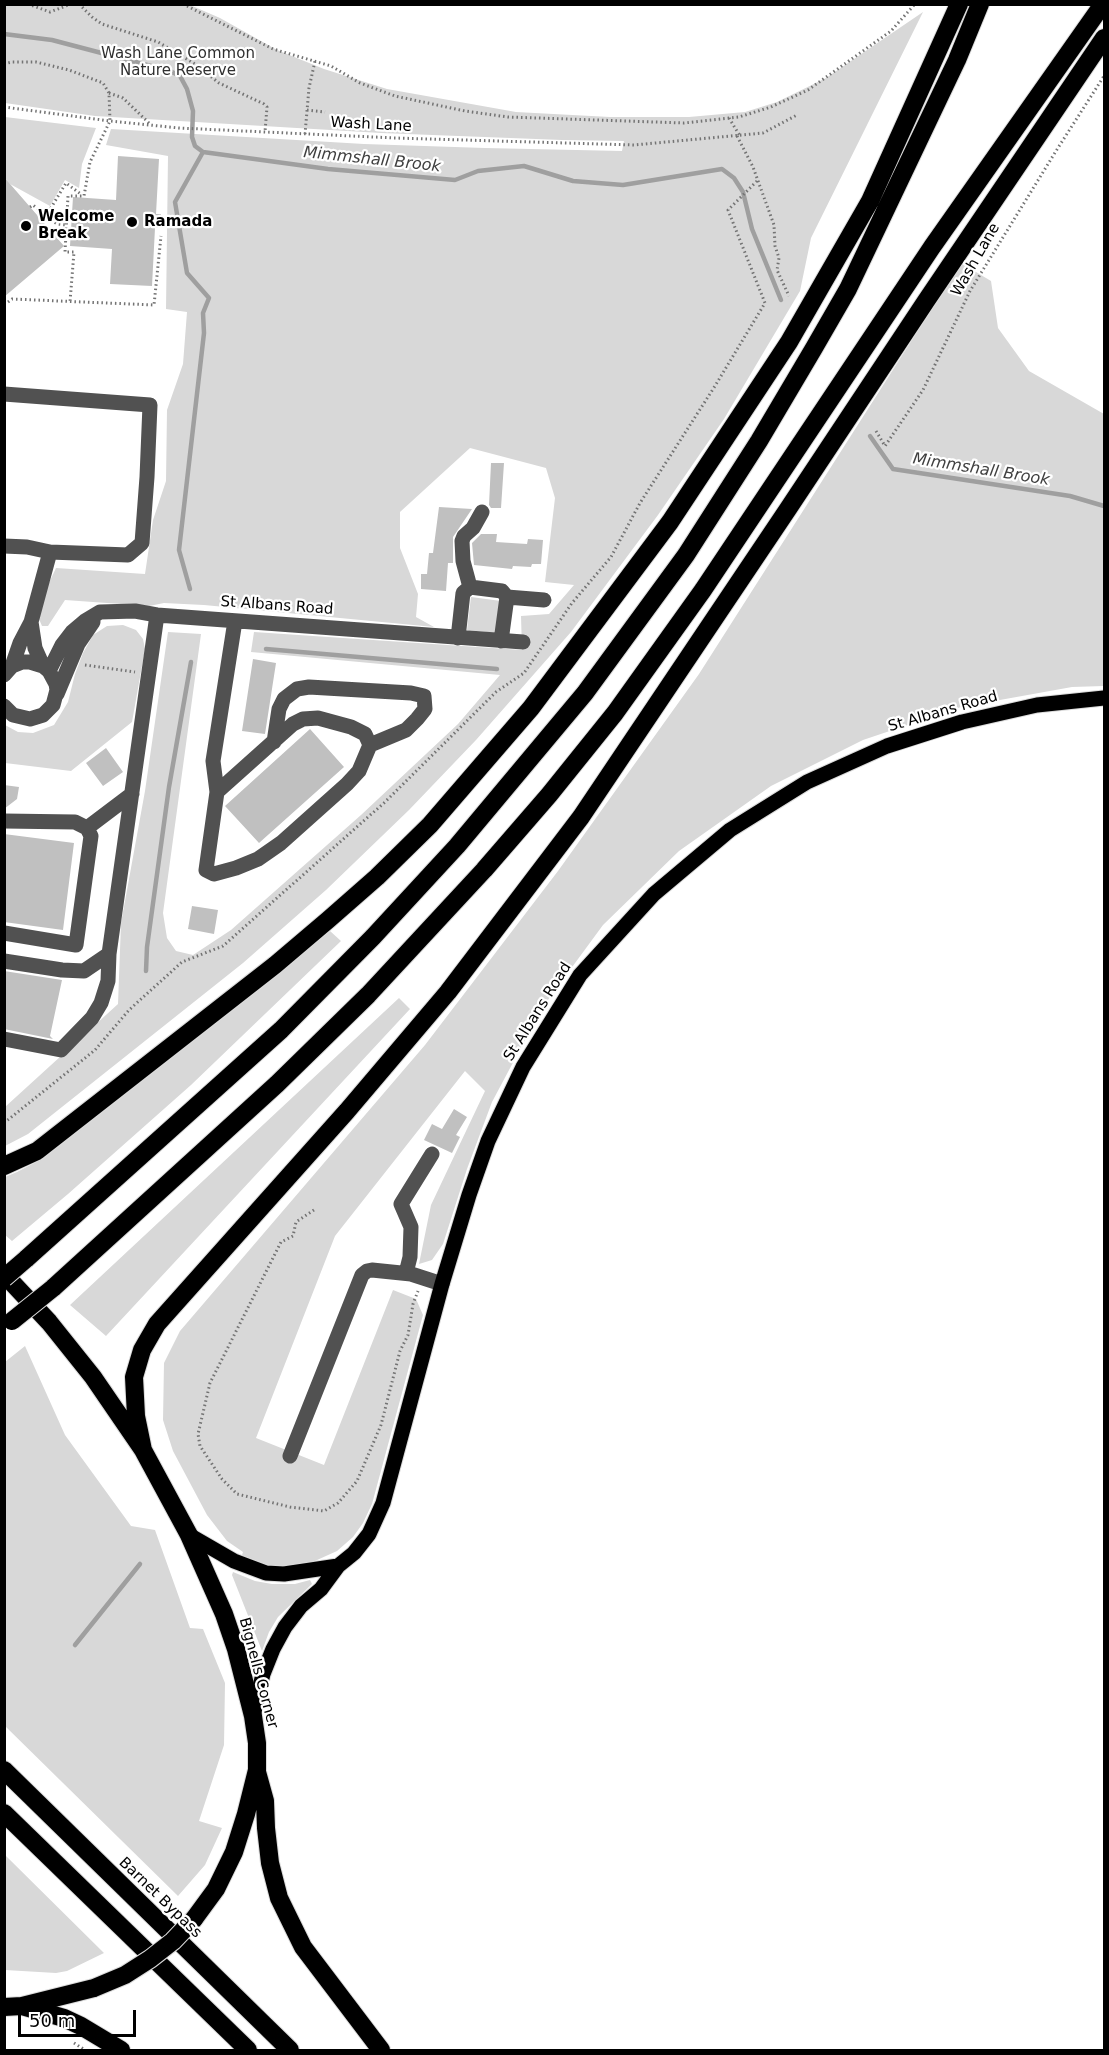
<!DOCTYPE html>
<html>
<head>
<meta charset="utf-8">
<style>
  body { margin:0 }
  #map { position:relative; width:1109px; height:2055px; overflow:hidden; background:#fff; font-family:"DejaVu Sans",sans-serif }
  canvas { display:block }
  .frame { position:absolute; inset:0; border:6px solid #000; pointer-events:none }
  .scale { position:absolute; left:18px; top:2010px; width:118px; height:27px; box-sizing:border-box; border:3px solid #000; border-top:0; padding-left:8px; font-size:18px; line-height:21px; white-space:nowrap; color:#000; -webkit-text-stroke:4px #fff; paint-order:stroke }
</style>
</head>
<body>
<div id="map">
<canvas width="1109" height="2055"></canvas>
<div class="frame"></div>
<div class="scale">50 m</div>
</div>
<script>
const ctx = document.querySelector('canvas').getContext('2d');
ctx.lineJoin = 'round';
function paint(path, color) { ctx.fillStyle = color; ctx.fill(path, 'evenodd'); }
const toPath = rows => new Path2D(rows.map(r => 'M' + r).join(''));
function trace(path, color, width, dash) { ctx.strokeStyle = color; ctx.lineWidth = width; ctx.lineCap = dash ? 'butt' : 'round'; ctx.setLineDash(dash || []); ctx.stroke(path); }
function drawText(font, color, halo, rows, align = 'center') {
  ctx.font = font + ' "DejaVu Sans",sans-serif'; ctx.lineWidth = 4.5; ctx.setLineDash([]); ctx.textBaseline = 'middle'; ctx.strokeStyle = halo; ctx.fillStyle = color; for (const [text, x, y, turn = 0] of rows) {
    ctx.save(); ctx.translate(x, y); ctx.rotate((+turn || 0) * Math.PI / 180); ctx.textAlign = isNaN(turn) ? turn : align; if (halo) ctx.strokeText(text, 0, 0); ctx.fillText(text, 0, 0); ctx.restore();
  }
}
const green = toPath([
  [5,5,190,5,220,18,277,50,324,69,387,89,516,112,610,117,689,117,745,112,777,102,826,78,923,12,811,238,800,291,724,419,658,515,571,632,476,740,409,810,326,890,243,963,28,1134,5,1146,5,1107,118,1004,121,923,145,791,168,632,201,634,163,913,167,938,176,951,193,955,231,930,361,815,458,724,500,675,251,652,254,632,522,650,521,616,549,614,574,585,545,582,555,498,546,468,470,448,400,512,400,548,418,594,416,617,434,627,204,605,164,603,149,606,65,600,48,626,42,626,39,619,46,589,56,568,145,574,153,520,166,481,167,410,183,364,187,312,166,309,168,156,106,145,111,129,364,144,485,148,622,151,624,141,562,140,381,133,95,116,5,103],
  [5,117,96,128,82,164,79,188,65,180,50,206,10,184,5,178],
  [961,263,991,281,998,328,1029,371,1104,414,1104,686,1072,687,961,707,863,740,771,786,679,851,603,925,542,1008,492,1102,467,1169,443,1244,432,1260,419,1264,431,1205,485,1091,465,1071,335,1236,256,1438,324,1465,393,1290,416,1299,423,1315,372,1504,363,1523,353,1537,337,1551,306,1565,285,1568,261,1565,241,1558,243,1552,227,1541,207,1515,173,1451,163,1420,164,1363,180,1331,425,1045,558,871,699,674],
  [471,597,501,601,497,633,467,630],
  [123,625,136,630,143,639,145,649,132,722,71,771,5,763,5,725,18,732,33,733,54,725,68,702,75,674,83,653,93,635,107,626],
  [330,931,341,941,191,1085,68,1194,12,1241,5,1235,5,1177,17,1172,40,1160],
  [399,998,410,1009,106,1336,70,1305],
  [25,1346,65,1435,131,1526,155,1530,190,1628,203,1629,225,1683,224,1745,199,1821,222,1828,205,1865,178,1896,5,1726,5,1362],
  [233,1572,255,1581,272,1584,295,1584,310,1580,312,1584,278,1617,269,1632,262,1651,232,1575],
  [5,1855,104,1953,67,1971,56,1973,5,1970]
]);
const stream = toPath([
  [4,34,52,40,170,71,180,76,187,89,193,111,192,137,195,146,203,152,328,169,455,180,478,171,524,166,573,181,623,185,722,169,734,178,743,192,752,229,781,300],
  [870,436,893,469,1070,496,1104,506],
  [190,589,179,550,204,333,203,313,209,298,187,273,175,202,203,152],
  [266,649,497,669],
  [146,971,147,947,169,787,191,662],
  [75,1645,140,1564]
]);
const building = toPath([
  [118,156,159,159,156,214,161,214,161,228,155,228,152,286,110,284,112,249,70,246,73,197,116,200],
  [4,177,64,246,4,297],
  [491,463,504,463,501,508,491,508,489,505],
  [439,507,472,509,453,537,453,563,448,563,446,591,421,589,421,574,427,574,429,553,433,553],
  [481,534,497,534,496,542,527,544,528,539,543,540,541,564,532,564,531,567,513,566,512,569,474,565,472,543],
  [253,659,276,663,265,734,242,731],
  [310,729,344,767,259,843,225,806],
  [106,748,123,772,103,786,86,763],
  [4,785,19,787,17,799,4,809],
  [4,834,74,843,63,930,4,922],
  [192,906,218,910,214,934,188,929],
  [4,971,62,980,50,1036,53,1039,4,1029],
  [454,1109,467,1117,456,1135,460,1137,452,1153,424,1140,432,1124,442,1129]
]);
const path = toPath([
  [28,4,50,12,71,4],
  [79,4,92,17,102,24,158,42,195,64,219,83,264,104,267,107,265,132],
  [183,4,273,49,331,66,360,83,395,96,465,111,508,117,684,123,739,117,771,107,808,90,891,31,915,4],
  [4,64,12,62,36,62,69,70,103,83,109,93,110,121,90,162,84,196,68,196,65,252,74,252,70,302],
  [109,93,123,98,150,124],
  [4,107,110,121,179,128,395,138,634,145,763,133,797,115],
  [307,110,325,112],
  [729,118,740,136],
  [305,134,309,88,315,61],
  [737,136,753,167,774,225,775,246,779,258,777,270,789,296],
  [30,207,33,205,57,224,66,225],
  [46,216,66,183,82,195],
  [8,302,12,299,154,305,161,236],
  [876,431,885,446,923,390,970,291,1056,151,1104,76],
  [85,665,135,672],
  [4,1123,95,1050,129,1010,182,962,223,946,385,802,496,692,524,673,572,603,611,557,640,503,715,386,765,303,728,210,758,180],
  [314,1210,296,1222,293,1236,281,1242,210,1383,198,1434,200,1446,222,1479,237,1494,290,1507,324,1511,338,1503,357,1481,381,1425,400,1351,408,1335,413,1304,418,1291],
  [74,2043,85,2050]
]);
const minor = toPath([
  [4,394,150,405,147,477,142,543,128,555,50,552,27,547,4,546],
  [470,587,463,561,462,541,464,536,473,528,482,512],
  [507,597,544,600],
  [31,622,35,648,43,666],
  [458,638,463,593,470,587,502,591,507,597,501,641],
  [12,666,20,643,31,622,50,552],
  [49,671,62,645,72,632,85,621,100,612,135,611,157,615,523,642],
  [4,675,12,666,22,662,30,662,43,666,49,671,56,684,57,690,53,705,43,715,30,719,13,715,4,706],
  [57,694,78,644,93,622],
  [274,742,279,709,284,699,297,689,309,687,411,693,424,696,425,709,417,719,406,730,370,745],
  [217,792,293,724,303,719,318,718,351,727,365,734,370,745,359,771,347,784,281,843,258,859,236,868,214,874,206,870,217,792,213,761,235,621],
  [4,821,75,822,87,828,91,836,76,945,4,933],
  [87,828,132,794],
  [4,961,62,970,84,971,109,954],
  [4,1039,61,1050,92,1018,101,1003,108,981,109,954,157,615],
  [406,1273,410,1257,411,1227,401,1204,432,1154],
  [290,1456,362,1275,367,1271,372,1270,411,1274,442,1284]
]);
const major = toPath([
  [189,1535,234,1561,266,1573,284,1574,338,1566],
  [253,1716,263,1674,273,1649,285,1627,301,1606,321,1589,338,1566,354,1553,369,1534,383,1503,442,1284,469,1195,488,1141,523,1067,580,975,654,894,730,830,807,782,887,746,962,722,1037,705,1104,698]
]);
const highway = toPath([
  [4,1166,37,1151,275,965,328,920,377,877,430,825,531,708,670,522,789,342,870,201,959,4],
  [26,1259,281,1030,373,937,457,846,585,693,686,555,759,441,814,348,848,289,957,60,980,4],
  [4,1274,49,1322,93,1377,143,1450,189,1535,224,1614,236,1649,253,1716,257,1743,257,1770,246,1814,234,1852,216,1889,194,1919],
  [53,1288,277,1084,368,995,484,870,549,795,615,713,703,590,932,247,1103,4],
  [143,1450,136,1416,134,1377,142,1350,157,1324,347,1111,448,992,581,817,788,509,926,301,1104,38],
  [4,1770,290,2050],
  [257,1772,265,1801,266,1828,270,1863,279,1898,303,1947,381,2050],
  [4,1813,248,2050],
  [22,2006,64,2018,81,2026,121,2050],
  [4,2007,22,2006,94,1988]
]);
const highwayBridge = toPath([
  [4,1278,26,1259],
  [12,1321,53,1288],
  [94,1988,125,1975,150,1959,173,1941,194,1919]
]);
const markers = [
  [132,222,6,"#000"],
  [26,226,6,"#000"]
];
const parkNames = [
  ["Wash Lane Common",178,54],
  ["Nature Reserve",178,71]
];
const streetNames = [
  ["Wash Lane",371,125,3],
  ["Wash Lane",976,260,-60],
  ["St Albans Road",277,606,4],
  ["St Albans Road",943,712,-16],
  ["St Albans Road",538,1012,-58],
  ["Bignells Corner",258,1673,75],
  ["Barnet Bypass",160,1898,44]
];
const poiNames = [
  ["Welcome",38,217],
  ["Break",38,234],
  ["Ramada",144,222]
];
const waterNames = [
  ["Mimmshall Brook",372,160,6],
  ["Mimmshall Brook",981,470,9]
];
paint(green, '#d8d8d8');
trace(stream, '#9f9f9f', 4.5);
paint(building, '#c0c0c0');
trace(major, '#dbdbdb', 17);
trace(highway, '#dbdbdb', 20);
trace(path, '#737373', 3, [1.5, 3]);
trace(minor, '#515151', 15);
trace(major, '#000', 15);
trace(highway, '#000', 18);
trace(highwayBridge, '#dbdbdb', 20, []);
trace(highwayBridge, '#000', 18);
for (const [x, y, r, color] of markers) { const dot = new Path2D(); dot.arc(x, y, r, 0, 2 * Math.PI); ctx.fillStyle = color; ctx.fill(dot); trace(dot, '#fff', 2); }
drawText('15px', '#2f2f2f', '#fff', parkNames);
drawText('15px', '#000', '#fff', streetNames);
drawText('bold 15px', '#000', '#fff', poiNames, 'left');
drawText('italic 16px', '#404040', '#fff', waterNames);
</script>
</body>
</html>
